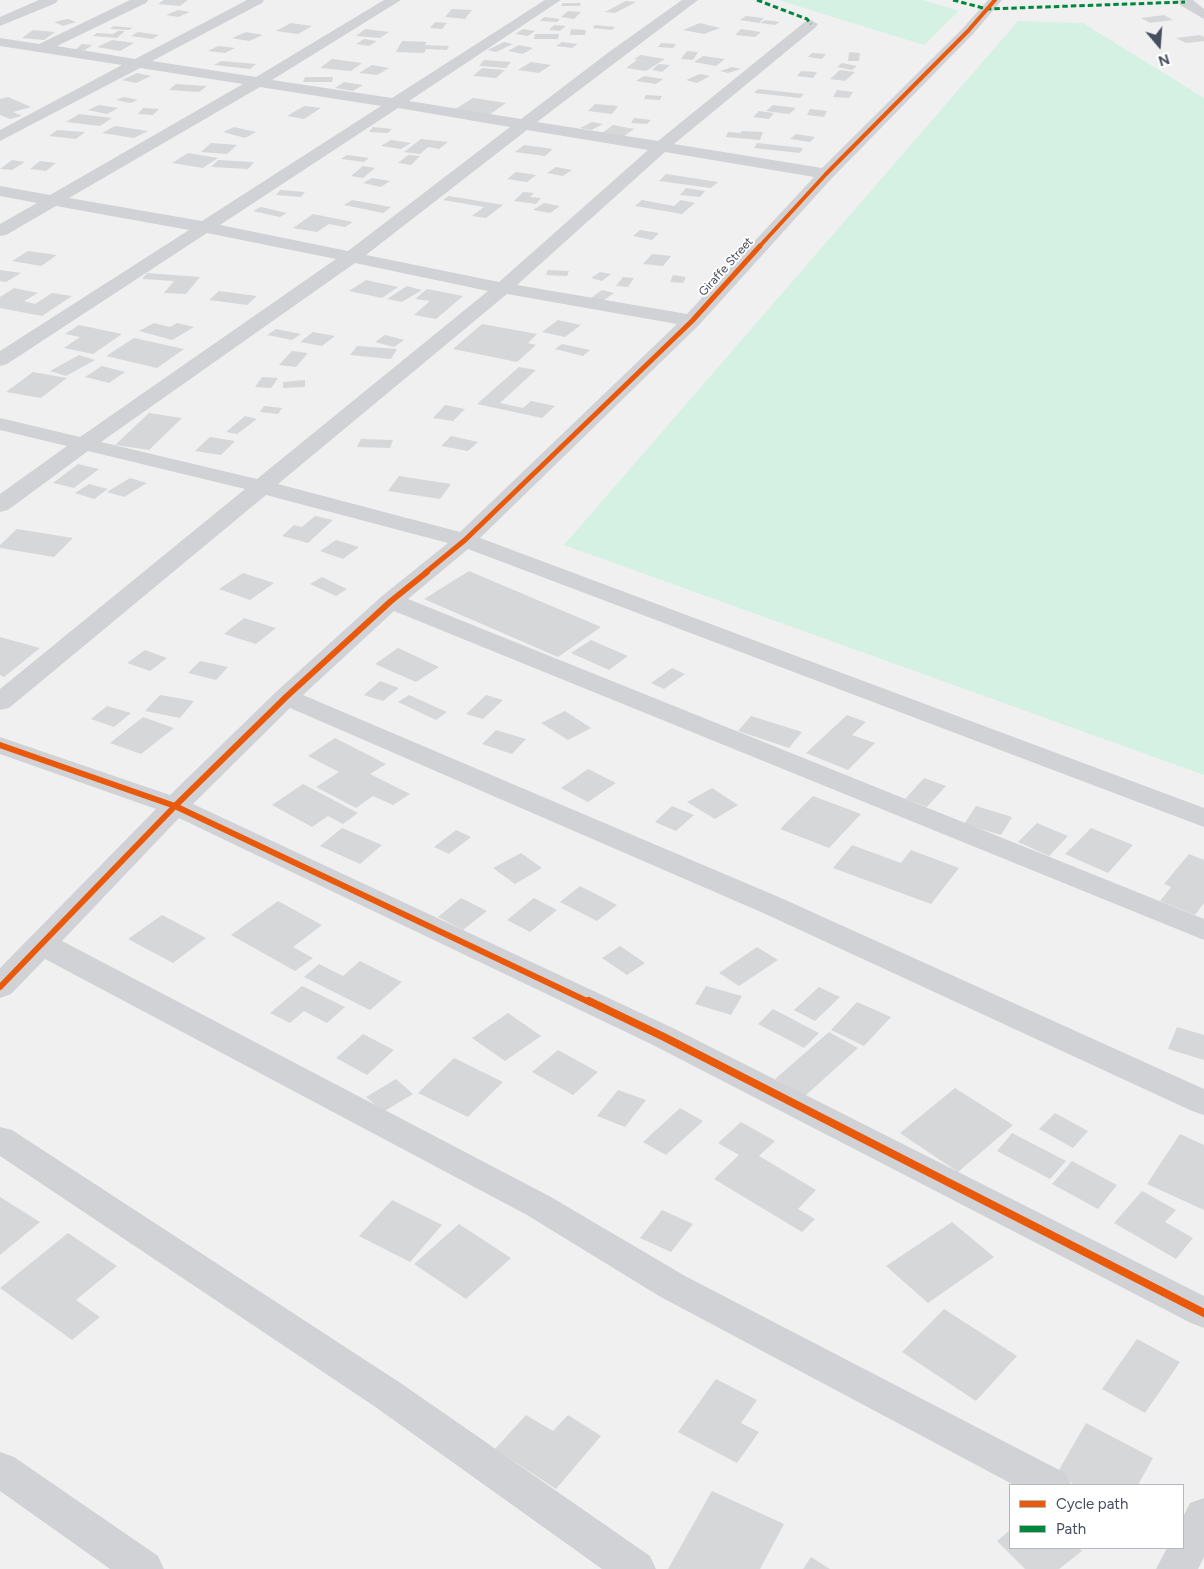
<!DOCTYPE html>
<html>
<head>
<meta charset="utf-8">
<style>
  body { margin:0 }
  #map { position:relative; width:1204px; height:1569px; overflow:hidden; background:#f1f0f0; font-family:Figtree,sans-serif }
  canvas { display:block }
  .legend { position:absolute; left:1009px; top:1484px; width:175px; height:65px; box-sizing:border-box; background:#fff; border:1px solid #b5b8bf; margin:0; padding:6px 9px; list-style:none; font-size:15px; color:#464e5e }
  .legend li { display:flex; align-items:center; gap:10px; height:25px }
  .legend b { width:25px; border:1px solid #b5b8bf }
  .north { position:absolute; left:1134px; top:20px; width:50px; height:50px; -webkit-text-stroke:4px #fff; paint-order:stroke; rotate:162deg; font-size:14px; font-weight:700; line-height:20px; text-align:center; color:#464e5e }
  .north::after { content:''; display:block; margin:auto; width:18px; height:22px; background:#464e5e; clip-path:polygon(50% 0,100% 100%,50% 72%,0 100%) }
</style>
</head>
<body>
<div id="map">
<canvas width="1204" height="1569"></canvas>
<ul class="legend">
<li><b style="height:6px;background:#e8590c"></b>Cycle path</li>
<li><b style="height:6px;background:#00873e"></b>Path</li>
</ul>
<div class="north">N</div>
</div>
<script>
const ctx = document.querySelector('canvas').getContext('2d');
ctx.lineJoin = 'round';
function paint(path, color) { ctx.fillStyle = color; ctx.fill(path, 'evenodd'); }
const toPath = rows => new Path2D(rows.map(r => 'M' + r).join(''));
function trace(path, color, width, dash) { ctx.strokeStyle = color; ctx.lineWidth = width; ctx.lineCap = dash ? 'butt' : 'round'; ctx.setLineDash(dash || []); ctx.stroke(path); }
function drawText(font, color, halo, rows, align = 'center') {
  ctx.font = font + ' Figtree,sans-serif'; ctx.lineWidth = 4; ctx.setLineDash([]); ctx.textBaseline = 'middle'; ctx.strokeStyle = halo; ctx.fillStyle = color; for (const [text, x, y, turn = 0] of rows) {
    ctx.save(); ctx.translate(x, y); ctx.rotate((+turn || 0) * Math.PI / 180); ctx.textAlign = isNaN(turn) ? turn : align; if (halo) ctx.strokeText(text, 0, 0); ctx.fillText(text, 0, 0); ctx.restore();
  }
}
const green = toPath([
  [778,0,923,0,959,11,924,45],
  [1018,21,1083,23,1204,98,1204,775,564,545]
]);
const building = toPath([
  [164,0,188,0,180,6,158,4],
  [626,1,636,2,615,13,605,12],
  [563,3,581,3,580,6,561,6],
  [452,9,472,10,465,19,445,17],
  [178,10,190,12,178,17,166,15],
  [568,11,581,12,574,19,561,17],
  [1164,15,1173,20,1150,23,1141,18],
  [746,16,764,18,759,23,740,20],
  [544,17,560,19,557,22,540,21],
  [68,19,76,22,63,26,54,22],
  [765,20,780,22,775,25,760,23],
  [435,22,447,23,442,29,430,28],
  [291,23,312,26,298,34,276,31],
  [700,23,720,28,704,34,683,30],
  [554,25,566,26,560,31,549,30],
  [595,25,615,27,612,30,593,28],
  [114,26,133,28,129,30,110,29],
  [365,29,389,32,380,38,356,36],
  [523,29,535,31,528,36,515,34],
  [571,29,586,30,585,35,570,35],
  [741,29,761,32,755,37,735,35],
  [33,30,55,32,44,40,22,38],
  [118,31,125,31,117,38,93,36,97,33,113,34],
  [138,32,159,35,152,39,131,36],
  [246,32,263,35,249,41,232,38],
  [535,34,559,34,558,39,534,39],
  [1200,35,1204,37,1204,41,1186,43,1176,38],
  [364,39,377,41,369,46,356,44],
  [112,40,134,43,120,51,97,47],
  [402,41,427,42,425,45,449,46,447,50,426,49,424,53,396,52],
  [504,42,513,44,496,52,488,50],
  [562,42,578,44,572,48,556,46],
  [661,43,676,44,673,48,658,47],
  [82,44,92,45,85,50,75,50],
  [519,45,533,48,523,54,508,51],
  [218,46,235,48,225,53,208,51],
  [687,51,698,52,693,60,681,59],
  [849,52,860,53,859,61,848,61],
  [812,53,826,54,822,59,808,57],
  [641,55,665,59,646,71,626,68,637,60,652,63,634,59],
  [703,56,725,59,716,66,694,62],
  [332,59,362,63,351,71,320,68],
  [484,60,511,62,506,68,479,66],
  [221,61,256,64,250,69,214,65],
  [531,62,551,65,539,73,518,70],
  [842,63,857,66,852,70,837,67],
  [659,64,670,65,662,72,652,70],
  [372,65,389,68,377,75,359,73],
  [732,67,741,69,728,73,720,71],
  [482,68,505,70,496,78,473,76],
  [840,70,855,72,845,81,830,79],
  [801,71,817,72,813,78,797,76],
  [137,73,151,76,136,83,122,80],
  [700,74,710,76,697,83,686,80],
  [644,76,663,79,656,84,636,81],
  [305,77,333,77,332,82,303,82],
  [344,82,363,85,353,91,335,88],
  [176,84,207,86,199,92,169,90],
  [758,89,804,94,800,98,754,93],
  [837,90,853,92,849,98,833,97],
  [646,95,662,96,660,100,644,99],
  [8,97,31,107,13,112,22,116,10,119,0,115,0,99],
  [124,97,138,100,130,103,116,100],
  [473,98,506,103,486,117,452,111],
  [595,104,618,106,612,114,588,111],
  [99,105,118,108,107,114,88,110],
  [773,105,796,108,789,114,766,111],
  [304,106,321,108,304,119,287,116],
  [143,108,159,109,153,115,138,114],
  [810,109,827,111,824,117,807,115],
  [759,111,774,113,769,119,753,117],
  [79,114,112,118,100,126,66,122],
  [634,118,651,120,647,124,631,123],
  [592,122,603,124,591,130,580,128],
  [613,125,634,129,623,137,601,134],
  [115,126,148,131,134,138,102,133],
  [234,127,256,132,245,138,223,132],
  [373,127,392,129,388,133,369,132],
  [57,130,85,132,76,139,49,136],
  [741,131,763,132,760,140,726,137,728,132,741,133],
  [796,134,815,137,810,142,790,139],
  [421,139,448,142,439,149,428,147,420,154,404,152],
  [391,140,411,143,401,149,381,146],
  [211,143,237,145,227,154,201,152],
  [757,143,803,148,800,153,754,148],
  [524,145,553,149,545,156,515,152],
  [188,153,218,158,203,168,172,163],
  [347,155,369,158,364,162,341,159],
  [408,155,420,156,411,165,398,163],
  [12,160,25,162,12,170,0,169],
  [218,160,254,162,248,169,211,167],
  [40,161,56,163,46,171,30,169],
  [363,166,375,168,363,178,351,176],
  [556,167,572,170,563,176,547,173],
  [516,172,536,175,527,182,507,179],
  [666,174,718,182,711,188,659,181],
  [372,178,390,181,381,187,363,183],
  [686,188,705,191,700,197,680,195],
  [280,190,305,192,301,197,276,195],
  [523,192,534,193,530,197,541,198,536,204,514,201],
  [449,196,503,205,486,218,472,216,484,207,443,200],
  [352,200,391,207,383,213,344,205],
  [642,200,674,206,681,200,695,203,682,214,635,206],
  [544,203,560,206,550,213,533,210],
  [261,207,287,213,280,217,253,211],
  [313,214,353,222,345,227,329,224,317,232,293,228],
  [640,230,659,233,652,240,633,236],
  [28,251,57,255,41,266,12,261],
  [652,254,671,256,663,266,643,264],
  [0,270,21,273,6,282,0,281],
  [548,270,569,271,567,276,546,275],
  [600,272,611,274,602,281,591,278],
  [147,273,200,277,186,294,164,293,174,281,142,279],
  [673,275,686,277,683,283,670,282],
  [623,277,634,278,628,287,616,286],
  [366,280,398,287,382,298,349,291],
  [407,286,422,290,402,302,387,299],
  [14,288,38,293,24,301,35,304,52,293,72,296,42,316,0,308,0,297],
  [427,289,463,296,436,319,414,315,430,301,415,299],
  [602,290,614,293,600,303,588,300],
  [219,291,257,296,247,305,209,300],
  [558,320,581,325,565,337,542,332],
  [154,323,170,327,177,323,194,327,172,340,139,331],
  [482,324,537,334,528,343,536,345,517,362,453,349],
  [79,325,122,334,93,354,64,348,80,337,65,334],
  [276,329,301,334,292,340,267,335],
  [313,332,335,336,322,346,300,342],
  [385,335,404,340,394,347,375,342],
  [134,338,184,349,157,368,106,356],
  [562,344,590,350,583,356,555,349],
  [357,346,397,349,391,359,350,355],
  [292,351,308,353,296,367,279,365],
  [79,355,95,360,66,376,50,371],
  [102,366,125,372,109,383,85,377],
  [519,367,536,370,500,403,523,408,531,401,555,406,542,418,477,404],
  [33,372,67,378,41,398,6,392],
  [262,377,278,378,271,388,255,387],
  [305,380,305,387,283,388,283,382],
  [445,405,465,409,453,421,433,418],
  [264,406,282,408,278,414,260,412],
  [149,413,182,418,149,450,115,445],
  [245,416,257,419,237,434,226,432],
  [451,436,478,442,468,451,441,446],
  [210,437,235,441,221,455,195,451],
  [361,439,393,440,390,448,357,447],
  [78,464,99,469,74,488,53,483],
  [399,476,451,484,440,499,388,491],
  [130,478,147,483,124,497,107,492],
  [89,484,108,489,94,499,75,493],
  [315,516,333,520,308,543,282,536,294,525,302,527],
  [17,529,73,538,54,557,0,548,0,545],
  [336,540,359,547,343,559,320,551],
  [469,571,601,627,558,657,424,599],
  [243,573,274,583,250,600,219,589],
  [322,577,347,589,336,596,310,584],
  [244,618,276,628,256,644,224,634],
  [0,637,40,648,4,677,0,675],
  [591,640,628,656,609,670,571,653],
  [398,648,439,667,416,682,375,664],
  [145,650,167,658,150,671,127,663],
  [200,661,228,667,216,680,188,673],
  [672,668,685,674,664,689,651,683],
  [380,681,399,688,383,701,364,695],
  [160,695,194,701,180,718,145,711],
  [409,695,447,712,436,720,398,702],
  [486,695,503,700,483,719,466,714],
  [107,706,131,713,114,727,91,719],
  [565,711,591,728,568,740,541,723],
  [847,715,866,722,852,735,875,743,848,770,806,753],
  [751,716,802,732,789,748,738,731],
  [143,717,174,728,141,754,110,743],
  [496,730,526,739,512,754,482,744],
  [335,738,386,764,370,774,410,794,393,805,373,796,356,808,316,787,339,772,308,756],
  [588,769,616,783,588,802,561,788],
  [924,778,946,786,927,807,905,799],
  [303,784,358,813,343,824,328,816,312,827,272,805],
  [712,788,738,805,715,819,687,802],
  [813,796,861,814,829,848,780,829],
  [672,806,694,815,676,831,655,822],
  [976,806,1012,817,1001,835,964,824],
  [1037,823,1068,836,1049,856,1018,842],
  [342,828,382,845,360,864,320,846],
  [1091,828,1133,845,1108,873,1065,854],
  [456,830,471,837,449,854,434,847],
  [852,845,901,863,911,850,959,868,931,904,833,868],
  [521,853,542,868,515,884,493,868],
  [1189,854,1204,860,1204,903,1195,915,1160,901,1171,887,1164,884],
  [580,886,617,905,597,921,560,902],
  [461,898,487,911,463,930,438,917],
  [534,898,557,910,530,932,507,920],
  [278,901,322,925,293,947,313,958,295,971,231,935],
  [162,915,206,938,173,963,128,939],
  [620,946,645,963,627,975,602,958],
  [757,947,778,960,739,986,719,973],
  [360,961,402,982,370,1010,304,977,319,964,343,976],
  [302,986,345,1007,327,1023,304,1011,290,1023,270,1013],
  [706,986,742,996,731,1015,695,1004],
  [819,987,840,997,815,1021,794,1010],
  [857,1002,891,1017,864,1046,831,1030],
  [773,1009,819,1033,804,1048,758,1024],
  [508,1013,541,1036,505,1061,472,1038],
  [1177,1027,1204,1035,1204,1060,1168,1049],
  [829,1032,858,1048,805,1096,775,1079],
  [363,1034,394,1050,367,1075,336,1058],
  [558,1050,598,1072,573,1095,532,1072],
  [454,1058,503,1082,468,1117,418,1093],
  [396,1079,413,1094,383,1112,366,1097],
  [955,1088,1013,1125,958,1172,900,1133],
  [618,1090,646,1100,625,1127,597,1116],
  [680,1108,703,1121,666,1155,643,1142],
  [1055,1113,1088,1131,1073,1148,1039,1129],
  [741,1122,775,1141,759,1156,816,1190,798,1209,815,1219,802,1232,714,1179,739,1155,718,1143],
  [1012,1133,1066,1161,1050,1179,997,1151],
  [1180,1134,1204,1145,1204,1210,1147,1184],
  [1072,1161,1117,1185,1098,1209,1052,1184],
  [1142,1191,1176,1210,1165,1222,1193,1238,1176,1259,1114,1223],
  [0,1197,40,1222,0,1255],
  [392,1200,442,1225,410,1262,359,1236],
  [662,1210,693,1224,671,1252,640,1238],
  [952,1222,994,1257,928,1303,886,1266],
  [459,1224,511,1258,466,1299,414,1264],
  [68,1233,117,1266,76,1300,100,1317,72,1340,0,1288],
  [944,1309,1017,1356,976,1401,902,1352],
  [1137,1339,1180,1362,1145,1413,1102,1389],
  [716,1379,757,1400,741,1423,759,1432,737,1463,678,1432],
  [526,1415,553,1431,568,1415,601,1436,556,1489,495,1449],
  [1086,1423,1153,1458,1138,1485,1075,1485,1056,1475],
  [712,1491,784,1524,760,1569,668,1569],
  [1010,1530,1010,1548,1079,1548,1082,1551,1059,1569,1025,1569,997,1541],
  [811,1557,830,1569,803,1569]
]);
const minor = toPath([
  [39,0,58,0,56,3,0,26,0,17,39,0],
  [130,0,148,0,146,3,57,46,135,59,247,0,264,0,262,3,152,61,256,77,384,0,401,0,272,80,392,98,545,0,561,0,409,101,521,119,609,52,682,0,698,0,537,122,658,141,806,21,811,20,818,24,816,27,674,144,822,168,963,28,988,0,1002,0,973,34,832,178,699,325,480,538,1204,808,1204,827,468,549,408,599,1204,919,1204,940,394,611,303,695,781,898,1204,1089,1204,1115,1192,1111,761,912,290,708,193,804,675,1029,1204,1296,1204,1328,1191,1323,653,1045,179,818,62,941,551,1197,685,1276,1065,1473,1071,1485,1014,1485,659,1296,527,1215,45,959,11,994,0,998,0,968,156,809,0,754,0,737,170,795,277,691,382,596,448,543,266,495,9,708,0,710,0,689,245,489,88,451,8,510,0,512,0,494,67,446,0,430,0,418,80,437,336,259,207,233,7,364,0,366,0,351,189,230,56,206,6,235,0,236,0,224,37,203,0,196,0,186,50,195,243,84,140,68,0,141,0,130,122,65,0,46,0,38,39,44,130,0],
  [260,87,381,106,202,221,69,198,260,87],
  [398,108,510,127,348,251,220,225,398,108],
  [527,130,648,150,499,282,366,255,527,130],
  [665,152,814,177,687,314,517,285,665,152],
  [355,263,488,291,257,479,101,442,355,263],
  [507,294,677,324,460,532,278,484,507,294],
  [1179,0,1193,0,1204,9,1204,19,1180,5,1179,0],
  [0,1127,12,1130,402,1384,650,1556,656,1569,602,1569,374,1406,0,1156,0,1127],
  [0,1452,14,1457,158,1556,164,1569,110,1569,0,1491,0,1452],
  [1204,1498,1204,1557,1198,1569,1156,1569,1167,1548,1183,1548,1183,1517,1190,1503,1204,1498]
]);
const quiet = toPath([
  [757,0,807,19,811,24],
  [953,0,987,9,1185,2]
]);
const cyclewayFar3 = toPath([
  [759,247,826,174,968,31,995,0]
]);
const cyclewayFar2 = toPath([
  [425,573,465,540,692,321,760,246]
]);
const cyclewayFar1 = toPath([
  [0,745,175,806,591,1003],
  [0,987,175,806,286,697,391,601,427,572]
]);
const cycleway = toPath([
  [589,1001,664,1037,1204,1313]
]);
const farStreetnames = [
  ["Giraffe Street",726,267,-48]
];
paint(green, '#d4f1e4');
paint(building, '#d6d7d9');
paint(minor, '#d1d2d6');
trace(quiet, '#00873e', 3, [5.5, 3]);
trace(cyclewayFar3, '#e8590c', 4);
trace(cyclewayFar2, '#e8590c', 5);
trace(cyclewayFar1, '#e8590c', 6);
trace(cycleway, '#e8590c', 8);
drawText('12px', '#464e5e', '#fff', farStreetnames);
</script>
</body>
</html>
